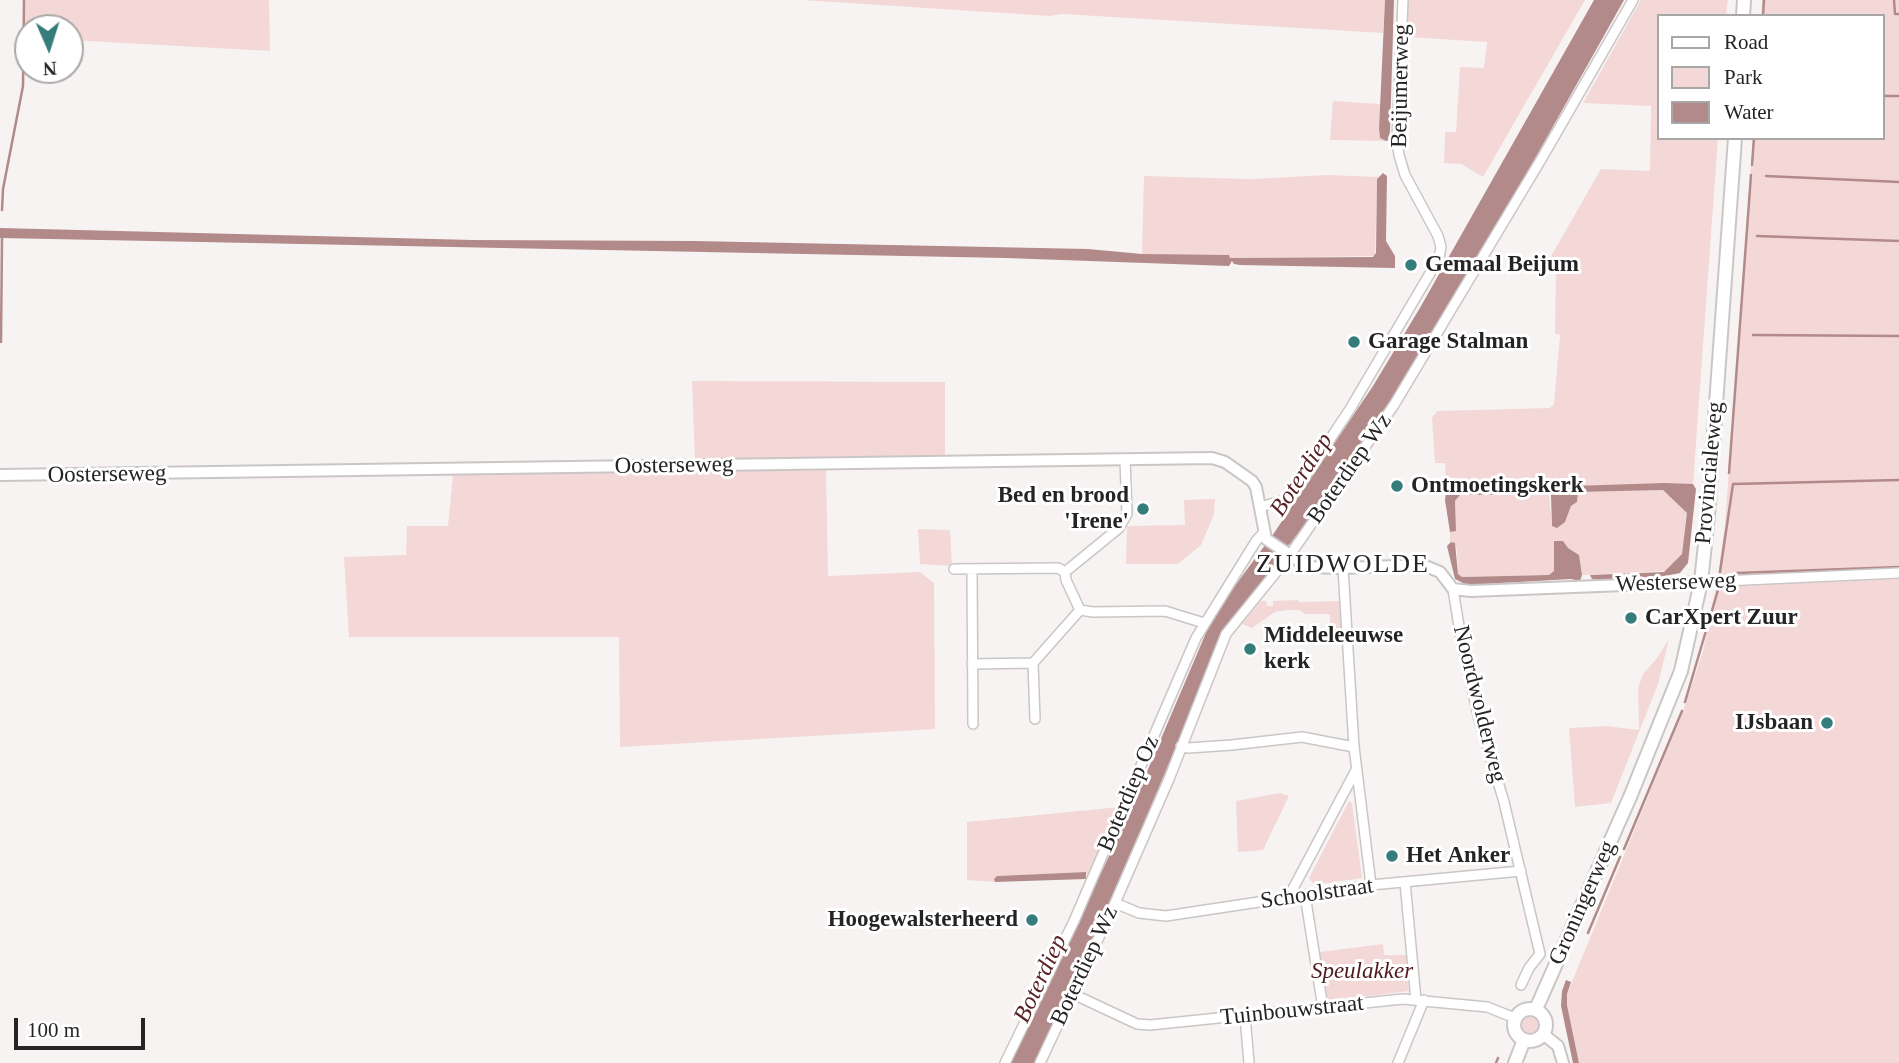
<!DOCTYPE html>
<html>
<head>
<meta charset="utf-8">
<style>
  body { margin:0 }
  #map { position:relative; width:1899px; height:1063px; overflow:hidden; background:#f8f3f3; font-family:Georgia,serif }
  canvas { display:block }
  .legend { position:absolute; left:1657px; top:14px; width:228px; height:126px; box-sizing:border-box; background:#fff; border:2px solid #a8a7a7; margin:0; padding:9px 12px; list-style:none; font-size:21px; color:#252424 }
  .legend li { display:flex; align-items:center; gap:14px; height:35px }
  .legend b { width:35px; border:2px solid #a8a7a7 }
  .north { position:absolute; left:14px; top:14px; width:70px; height:70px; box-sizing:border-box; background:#fff; border:2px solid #a8a7a7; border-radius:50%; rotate:177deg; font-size:19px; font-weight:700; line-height:28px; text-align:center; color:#252424 }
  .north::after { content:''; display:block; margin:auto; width:24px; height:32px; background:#357d7a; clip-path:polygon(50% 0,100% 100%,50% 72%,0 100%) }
  .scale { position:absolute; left:14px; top:1018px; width:131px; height:32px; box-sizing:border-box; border:4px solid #252424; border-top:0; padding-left:9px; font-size:21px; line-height:24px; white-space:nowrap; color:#252424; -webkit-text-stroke:5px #fff; paint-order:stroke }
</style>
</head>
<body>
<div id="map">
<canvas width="1899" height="1063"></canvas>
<ul class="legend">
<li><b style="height:9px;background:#fff"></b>Road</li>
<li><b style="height:19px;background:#f3d8d7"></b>Park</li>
<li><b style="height:19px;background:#b28a89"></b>Water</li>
</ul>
<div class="north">N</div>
<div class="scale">100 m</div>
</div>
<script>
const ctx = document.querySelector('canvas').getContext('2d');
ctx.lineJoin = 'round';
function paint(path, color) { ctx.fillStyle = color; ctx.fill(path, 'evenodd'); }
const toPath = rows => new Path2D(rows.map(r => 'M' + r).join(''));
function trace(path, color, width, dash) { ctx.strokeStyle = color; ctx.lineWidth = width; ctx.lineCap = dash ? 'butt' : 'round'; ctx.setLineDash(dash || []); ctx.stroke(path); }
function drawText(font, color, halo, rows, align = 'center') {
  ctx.font = font + ' Georgia,serif'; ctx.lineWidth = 6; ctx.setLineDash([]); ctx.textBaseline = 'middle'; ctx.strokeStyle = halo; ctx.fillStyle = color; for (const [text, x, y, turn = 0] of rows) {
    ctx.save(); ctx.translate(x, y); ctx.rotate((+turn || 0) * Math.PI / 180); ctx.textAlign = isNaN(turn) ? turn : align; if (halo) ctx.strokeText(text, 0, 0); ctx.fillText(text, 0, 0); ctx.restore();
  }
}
const green = toPath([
  [23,0,269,0,270,51,70,40,70,28,28,28,28,38,23,38],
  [802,0,1385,0,1383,33,1062,14,1050,16],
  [1408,0,1585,0,1483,177,1461,164,1444,163,1445,132,1456,132,1460,67,1484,68,1487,42,1407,37],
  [1641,0,1728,0,1726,16,1659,16,1659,138,1718,138,1693,484,1450,490,1446,492,1445,463,1435,463,1432,418,1437,411,1550,408,1554,404,1560,335,1555,334,1556,266,1551,265,1550,258,1601,169,1650,171,1651,106,1583,103],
  [1762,0,1899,0,1899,570,1733,577,1718,575,1725,524,1753,138,1883,138,1883,16,1761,16],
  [1333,101,1380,104,1379,129,1380,138,1386,141,1330,140],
  [1328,175,1379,177,1377,179,1375,256,1230,258,1142,254,1144,176,1250,179],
  [692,381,945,382,945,457,695,461],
  [826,470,828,576,920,572,934,583,935,729,620,747,619,637,349,637,344,557,406,555,407,526,448,526,453,475],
  [1663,490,1688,513,1688,516,1682,554,1666,571,1582,575,1579,555,1568,548,1553,574,1549,575,1462,577,1458,574,1457,551,1455,543,1450,542,1450,532,1456,531,1455,501,1460,495,1549,494,1552,526,1567,517,1571,506,1577,502,1578,492],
  [1215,499,1214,514,1201,545,1178,564,1126,564,1127,526,1185,525,1184,500],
  [918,529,950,530,952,566,920,564],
  [1899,579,1899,1063,1579,1063,1567,1005,1567,994,1682,714,1703,651,1716,587],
  [1298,600,1300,602,1339,601,1342,641,1281,645,1281,636,1330,631,1330,615,1326,614,1305,614,1299,610,1287,610,1275,612,1252,628,1242,624,1261,601,1266,601,1267,606,1273,606,1273,601],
  [1669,639,1658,684,1611,803,1575,807,1569,728,1605,726,1639,730,1638,688,1643,674,1657,658],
  [1280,793,1289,796,1263,850,1238,852,1236,801],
  [1349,801,1352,803,1362,878,1314,885,1309,878],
  [1120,807,1090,876,1087,876,1085,872,997,876,995,882,967,880,967,822],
  [1383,944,1384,955,1406,955,1409,991,1327,1001,1320,952],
  '1519 1026a11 11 0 1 1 22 0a11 11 0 1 1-22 0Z'
]);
const water = toPath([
  [1385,0,1394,0,1390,130,1389,140,1386,141,1380,138,1379,129],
  [1594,0,1624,0,1519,187,1417,360,1361,449,1290,544,1279,553,1279,559,1234,619,1193,706,1120,880,1036,1063,1011,1063,1129,814,1214,614,1274,533,1373,386,1421,306],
  [1383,173,1387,176,1386,241,1395,256,1395,268,1240,265,1234,264,1232,261,1229,266,1006,258,0,238,0,228,473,240,694,241,1088,249,1142,254,1229,255,1230,258,1373,257,1376,253,1377,179],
  [1664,483,1693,484,1696,489,1688,563,1680,573,1655,578,1601,580,1592,579,1590,575,1664,572,1682,554,1687,513,1663,490,1578,492,1577,502,1571,506,1565,522,1557,528,1552,526,1551,495,1549,494,1460,495,1455,501,1456,531,1450,532,1445,500,1446,492,1450,490],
  [1554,541,1563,541,1568,548,1579,555,1582,575,1580,581,1571,579,1467,585,1455,579,1447,546,1451,542,1455,543,1458,574,1462,577,1549,575,1554,571],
  [1086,872,1086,879,995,882,994,879,997,876],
  [1566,980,1571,982,1567,994,1567,1005,1579,1063,1573,1063,1561,1006,1562,991]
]);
const stream = toPath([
  [1894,0,1895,14,1899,14],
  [1763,16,1764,0],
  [1883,93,1885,96,1899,96],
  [1752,165,1754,138],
  [1766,176,1899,182],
  [2,210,3,189,23,86,24,0],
  [1757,236,1899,241],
  [1753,335,1899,336],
  [1,342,2,238],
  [1729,473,1751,175],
  [1720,572,1733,484,1899,480],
  [1737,573,1899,567],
  [1685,702,1718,590],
  [1624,849,1682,711],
  [1588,933,1620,857],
  [1496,1063,1498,1058]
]);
const minor = toPath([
  [1260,507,1288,499,1295,492,1350,409,1439,258,1441,247,1438,236,1405,175,1399,155,1397,140,1403,0],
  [1343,568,1354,747,1371,885],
  [954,569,1058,568,1065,572],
  [972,570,973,724],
  [1065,572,1119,528,1127,514,1125,459],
  [1701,582,1899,573],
  [1453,589,1461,639,1478,715,1504,802,1540,954,1529,968,1521,985],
  [1080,610,1093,612,1165,611,1204,623],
  [972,664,1033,663],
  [1035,719,1033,663,1080,610,1066,580,1065,572],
  [1181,746,1188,748,1232,745,1302,737,1354,747],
  [1405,882,1416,1000],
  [1305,895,1323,1008],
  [1288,898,1356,770],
  [1115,903,1139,913,1166,916,1371,885,1521,871],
  [1073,994,1137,1024,1150,1025,1403,999,1487,1007,1515,1018],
  [1245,1016,1249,1063],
  [1005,1063,1074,921,1196,638,1256,541,1264,532],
  [1040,1063,1115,903,1169,779,1226,634,1290,555,1394,405,1542,158,1633,0],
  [1398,1063,1424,1000]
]);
const tertiary = toPath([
  [0,475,1212,458,1225,462,1252,481,1256,487,1266,539,1308,567,1343,568,1423,565,1440,572,1453,589,1471,591,1701,582],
  [1543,1034,1558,1046,1563,1063]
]);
const secondary = toPath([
  [1743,16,1744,0],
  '1514 1025a16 16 0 1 1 32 0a16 16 0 1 1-32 0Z',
  [1536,1009,1630,797,1681,671,1701,582,1708,516,1735,138],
  [1515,1063,1524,1040]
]);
const markers = [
  [1411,265,7,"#357d7a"],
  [1354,342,7,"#357d7a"],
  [1397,486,7,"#357d7a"],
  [1143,509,7,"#357d7a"],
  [1631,618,7,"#357d7a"],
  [1250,649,7,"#357d7a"],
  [1827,723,7,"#357d7a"],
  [1392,856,7,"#357d7a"],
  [1032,920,7,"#357d7a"]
];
const streetNames = [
  ["Beijumerweg",1401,86,-89],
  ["Oosterseweg",674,466,-1],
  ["Boterdiep Wz",1350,469,-55],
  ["Provincialeweg",1710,473,-85],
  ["Oosterseweg",107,475,-1],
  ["Westerseweg",1676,583,-2],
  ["Noordwolderweg",1479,704,76],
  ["Boterdiep Oz",1129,794,-67],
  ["Schoolstraat",1317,894,-8],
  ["Groningerweg",1583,903,-66],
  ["Boterdiep Wz",1085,966,-65],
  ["Tuinbouwstraat",1292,1011,-6]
];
const poiNames = [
  ["Gemaal Beijum",1425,265],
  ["Garage Stalman",1368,342],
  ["Ontmoetingskerk",1411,486],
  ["Bed en brood",1129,496,"right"],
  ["'Irene'",1129,522,"right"],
  ["CarXpert Zuur",1645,618],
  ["Middeleeuwse",1264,636],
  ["kerk",1264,662],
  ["IJsbaan",1813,723,"right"],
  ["Het Anker",1406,856],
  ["Hoogewalsterheerd",1018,920,"right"]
];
const parkNames = [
  ["Speulakker",1362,972]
];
const waterNames = [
  ["Boterdiep",1302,475,-57],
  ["Boterdiep",1041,979,-65]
];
const quarterNames = [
  ["ZUIDWOLDE",1343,565]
];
paint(green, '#f3d8d7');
paint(water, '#b28a89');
trace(stream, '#b28a89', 2.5);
trace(minor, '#cac6c6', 12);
trace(tertiary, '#cac6c6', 14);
trace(secondary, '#cac6c6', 16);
trace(minor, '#fff', 9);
trace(tertiary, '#fff', 10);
trace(secondary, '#fff', 12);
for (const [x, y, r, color] of markers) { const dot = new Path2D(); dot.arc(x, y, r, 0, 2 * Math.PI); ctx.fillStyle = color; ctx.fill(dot); trace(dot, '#fff', 2.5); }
drawText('23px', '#252424', '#fff', streetNames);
drawText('bold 23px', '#252424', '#fff', poiNames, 'left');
drawText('italic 23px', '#4d191c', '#fff', parkNames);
drawText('italic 24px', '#582224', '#fff', waterNames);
ctx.letterSpacing = '2px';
drawText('26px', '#252424', '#fff', quarterNames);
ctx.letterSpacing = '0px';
</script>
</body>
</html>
